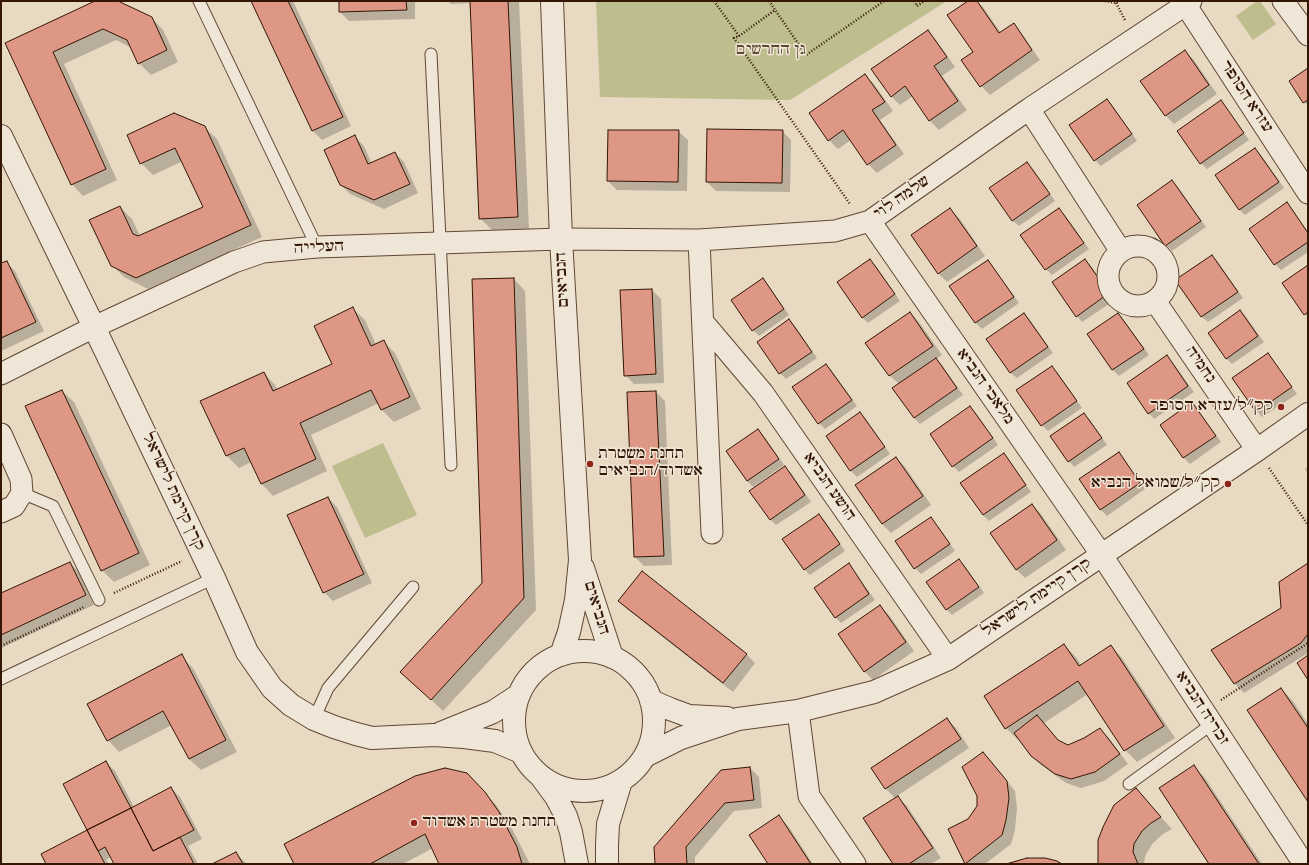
<!DOCTYPE html>
<html>
<head>
<meta charset="utf-8">
<style>
  body { margin:0 }
  #map { position:relative; width:1309px; height:865px; overflow:hidden; background:#e8d9c2; font-family:Cardo,serif }
  canvas { display:block }
  .frame { position:absolute; inset:0; border:2px solid #331603; pointer-events:none }
</style>
</head>
<body>
<div id="map">
<canvas width="1309" height="865"></canvas>
<div class="frame"></div>
</div>
<script>
const ctx = document.querySelector('canvas').getContext('2d');
ctx.lineJoin = 'round';
function paint(path, color) { ctx.fillStyle = color; ctx.fill(path, 'evenodd'); }
const toPath = rows => new Path2D(rows.map(r => 'M' + r).join(''));
function trace(path, color, width, dash) { ctx.strokeStyle = color; ctx.lineWidth = width; ctx.lineCap = dash ? 'butt' : 'round'; ctx.setLineDash(dash || []); ctx.stroke(path); }
function drawText(font, color, halo, rows, align = 'center') {
  ctx.font = font + ' Cardo,"Frank Ruhl Libre",serif'; ctx.lineWidth = 3; ctx.setLineDash([]); ctx.textBaseline = 'middle'; ctx.strokeStyle = halo; ctx.fillStyle = color; for (const [text, x, y, turn = 0] of rows) {
    ctx.save(); ctx.translate(x, y); ctx.rotate((+turn || 0) * Math.PI / 180); ctx.textAlign = isNaN(turn) ? turn : align; if (halo) ctx.strokeText(text, 0, 0); ctx.fillText(text, 0, 0); ctx.restore();
  }
}
const green = toPath([
  [596,1,947,1,790,100,600,97],
  [1257,1,1260,1,1276,24,1253,40,1236,16],
  [383,443,417,515,365,538,332,466]
]);
const shadow = toPath([
  [97,1,116,1,151,17,163,30,178,62,151,75,139,63,132,48,116,40,64,64,117,180,83,196,72,184,6,43],
  [253,1,293,1,351,126,322,140,313,131],
  [340,1,415,1,415,19,349,21,340,12],
  [448,1,519,1,529,229,492,230,480,218,471,3,451,4],
  [969,1,977,1,983,7,1001,33,1013,25,1022,34,1040,60,990,95,981,86,974,52],
  [927,31,936,40,955,67,942,76,967,110,939,130,930,121,913,96,900,105,891,96],
  [1185,52,1194,60,1217,94,1174,124,1165,115],
  [1308,69,1308,106,1304,102],
  [865,75,874,84,893,111,880,120,904,154,877,173,868,164,851,140,838,149,829,140],
  [1107,100,1113,106,1137,141,1101,166,1095,160],
  [1221,102,1226,108,1249,140,1207,169,1201,163],
  [204,127,217,139,262,237,148,289,124,277,112,265,120,207,132,219,140,236,204,207,183,161,153,175,141,163],
  [678,131,688,140,687,191,617,190,608,181],
  [782,131,791,140,790,192,716,191,707,182],
  [355,137,364,146,372,164,395,153,404,162,418,193,384,209,350,194,341,185],
  [1255,149,1261,155,1284,188,1245,215,1239,209],
  [1027,163,1033,169,1055,201,1019,226,1013,221,990,188],
  [1172,181,1178,187,1206,227,1172,251,1166,245,1138,205],
  [1287,204,1293,210,1308,232,1308,252,1281,270,1275,264,1250,229],
  [950,209,959,218,985,256,947,282,938,273],
  [1059,209,1065,215,1089,249,1052,275,1046,269],
  [1212,256,1218,262,1243,298,1208,322,1202,317,1177,280],
  [870,260,876,266,900,301,868,323,862,317],
  [1085,260,1091,266,1115,300,1082,322,1077,316],
  [988,261,993,267,1019,303,982,329,976,323,951,286],
  [6,262,15,271,44,331,1,351,1,264],
  [1308,267,1308,318,1283,284],
  [514,279,525,291,536,610,443,711,402,672,483,584],
  [763,280,769,286,789,315,759,336,753,330],
  [652,290,661,299,664,383,634,384,625,375],
  [353,309,365,320,376,345,383,341,395,353,421,409,394,422,382,410,379,403,311,435,327,471,273,496,262,484,251,462,239,468,227,456,202,402,264,373,275,385,278,390,333,364],
  [1240,311,1246,317,1264,342,1232,364,1226,358],
  [910,313,919,322,942,355,936,359,942,365,963,395,920,424,914,418,894,388,899,384,890,376,867,343],
  [1024,314,1030,320,1053,353,1017,378,1011,373,988,339],
  [1118,314,1124,320,1149,355,1119,376,1113,370,1088,335],
  [789,321,795,326,817,358,786,379,780,373],
  [1268,355,1273,361,1297,394,1262,417,1257,411],
  [1167,357,1173,363,1194,392,1154,419,1149,413],
  [826,365,832,371,857,406,825,429,819,423],
  [1052,367,1058,373,1082,408,1048,431,1042,425],
  [62,391,74,402,150,565,114,582,102,570],
  [656,392,665,401,672,565,644,566,635,557],
  [1192,404,1198,410,1221,442,1190,464,1184,458,1161,426],
  [970,407,976,413,998,445,959,472,953,466],
  [860,413,866,419,890,454,857,477,851,471,827,436],
  [1084,414,1090,420,1107,445,1074,467,1069,461],
  [758,430,764,436,784,465,753,487,747,481],
  [1004,454,1009,460,1031,492,989,521,983,515,962,484],
  [1118,454,1124,459,1145,489,1107,516,1101,510,1080,480],
  [896,458,905,467,931,505,891,533,882,524],
  [785,467,791,473,811,502,776,525,770,519],
  [1308,467,1308,474,1305,469],
  [328,498,337,507,372,583,333,601,324,592],
  [1032,505,1041,514,1066,550,1025,578,1016,569],
  [819,515,825,521,845,551,810,575,804,569],
  [930,518,936,524,955,551,921,574,915,568],
  [959,560,965,566,984,593,952,615,946,609],
  [70,563,79,572,94,605,1,648,1,595],
  [1308,564,1308,653,1244,693,1235,684,1213,651,1282,608],
  [848,565,854,571,875,600,841,623,835,617],
  [619,601,746,654,755,663,733,692,628,610],
  [880,606,889,615,914,651,873,680,864,671],
  [1064,645,1076,657,1081,665,1111,646,1122,658,1175,738,1137,762,1125,750,1088,694,1044,723,1060,742,1068,746,1085,739,1100,729,1109,738,1128,764,1104,781,1081,788,1066,783,1041,765,1031,755,1019,739,1018,740,1006,728],
  [181,656,193,668,237,752,201,770,189,759,172,725,119,752,108,740],
  [1281,689,1293,701,1308,724,1308,800],
  [947,719,956,728,969,748,897,796,907,806,941,858,931,864,894,864,896,799,885,788],
  [983,753,992,762,1015,791,1017,808,1015,830,1011,844,985,864,966,864,968,820,978,807],
  [106,762,115,771,134,807,171,788,180,797,202,839,188,846,198,864,115,864,111,857,106,860,109,864,48,864,89,831],
  [1194,766,1205,778,1262,864,1210,864],
  [750,768,759,777,762,808,734,811,695,857,695,864,656,864],
  [466,774,496,805,510,825,530,864,440,864,433,848,403,864,295,864],
  [1136,790,1172,829,1163,834,1153,843,1145,856,1144,864,1099,864],
  [779,817,788,826,813,864,769,864],
  [236,853,247,864,215,864]
]);
const building = toPath([
  [95,1,118,1,152,17,167,50,138,64,127,40,103,29,53,52,106,169,71,185,5,43,95,1],
  [251,1,288,1,343,117,312,131,251,1],
  [339,1,406,1,407,10,339,12,339,1],
  [470,1,508,1,518,217,479,219,470,1],
  [968,1,977,1,999,33,1014,23,1032,50,980,87,961,60,973,52,947,15,968,1],
  [928,30,947,57,934,66,958,101,929,121,905,86,891,97,871,69,928,30],
  [1185,50,1209,85,1165,116,1140,81,1185,50],
  [1308,68,1308,100,1303,103,1289,81,1308,68],
  [865,74,885,102,872,110,896,145,867,165,843,130,828,141,809,113,865,74],
  [1107,99,1132,134,1094,161,1069,125,1107,99],
  [1221,100,1244,133,1200,164,1177,131,1221,100],
  [174,113,205,126,251,225,136,278,111,266,89,220,120,206,133,234,138,236,203,207,175,148,140,164,127,135,174,113],
  [707,129,783,130,782,183,706,182,707,129],
  [608,130,679,130,678,182,607,181,608,130],
  [355,135,368,164,395,152,410,184,374,200,340,185,324,150,355,135],
  [1255,148,1279,182,1239,210,1215,175,1255,148],
  [1027,162,1050,194,1012,221,989,188,1027,162],
  [1172,180,1201,221,1165,246,1137,205,1172,180],
  [1287,202,1308,233,1308,242,1274,265,1249,229,1287,202],
  [950,208,977,246,938,274,911,235,950,208],
  [1059,208,1084,243,1045,270,1020,235,1059,208],
  [1212,255,1238,292,1201,317,1175,280,1212,255],
  [870,259,895,294,862,318,837,282,870,259],
  [1085,259,1109,293,1076,317,1052,282,1085,259],
  [988,260,1014,297,975,323,949,286,988,260],
  [7,261,36,322,1,338,1,263,7,261],
  [1308,265,1308,312,1304,315,1282,283,1308,265],
  [514,278,524,598,431,700,400,672,482,583,472,279,514,278],
  [763,278,784,309,752,331,731,300,763,278],
  [652,289,656,374,624,376,620,290,652,289],
  [353,307,371,346,384,340,410,397,381,410,371,390,300,423,316,459,261,484,244,448,226,456,200,401,264,372,273,391,332,364,314,326,353,307],
  [1240,310,1258,336,1226,359,1208,333,1240,310],
  [910,312,933,346,889,376,865,343,910,312],
  [1024,313,1048,347,1010,373,986,339,1024,313],
  [1118,313,1144,349,1112,370,1087,334,1118,313],
  [789,319,812,352,779,374,757,342,789,319],
  [1268,353,1292,387,1256,412,1232,378,1268,353],
  [1167,355,1188,386,1148,414,1127,383,1167,355],
  [936,358,957,388,914,418,892,388,936,358],
  [826,364,852,400,818,424,792,387,826,364],
  [1052,366,1077,401,1041,426,1016,390,1052,366],
  [62,390,139,553,101,571,25,406,62,390],
  [656,391,664,556,634,557,627,392,656,391],
  [1192,402,1216,436,1183,458,1160,425,1192,402],
  [970,406,993,438,952,467,930,434,970,406],
  [860,412,885,447,850,471,826,436,860,412],
  [1084,413,1102,438,1068,462,1050,436,1084,413],
  [758,429,779,459,747,481,726,451,758,429],
  [1119,452,1140,483,1100,510,1079,479,1119,452],
  [1004,453,1026,485,983,515,960,483,1004,453],
  [896,457,923,496,882,524,855,485,896,457],
  [785,466,805,495,770,520,749,491,785,466],
  [328,497,364,574,323,593,287,515,328,497],
  [1032,504,1057,540,1016,570,990,533,1032,504],
  [819,514,840,544,804,570,782,539,819,514],
  [931,517,950,544,914,569,895,541,931,517],
  [959,559,979,587,946,610,926,582,959,559],
  [70,562,86,595,1,635,1,593,70,562],
  [849,563,869,594,835,618,814,588,849,563],
  [1308,563,1308,634,1301,643,1234,684,1211,650,1281,608,1279,582,1308,563],
  [642,571,747,654,723,683,618,601,642,571],
  [880,605,906,642,864,672,838,634,880,605],
  [1064,644,1079,666,1111,645,1164,726,1124,751,1078,681,1005,729,984,696,1064,644],
  [182,654,226,740,189,759,163,711,107,741,87,704,182,654],
  [1308,655,1308,680,1297,663,1308,655],
  [1281,688,1308,728,1308,802,1247,710,1281,688],
  [1037,715,1058,740,1068,745,1084,738,1100,728,1120,754,1095,772,1071,779,1055,774,1031,756,1014,733,1037,715],
  [947,718,961,739,885,789,871,768,947,718],
  [983,752,1007,781,1009,798,1006,820,1002,835,965,864,948,829,968,819,977,806,977,796,962,767,983,752],
  [106,761,131,808,87,830,63,784,106,761],
  [1194,765,1259,864,1209,864,1159,788,1194,765],
  [750,767,754,800,725,803,686,847,687,864,655,864,654,847,721,770,750,767],
  [445,768,467,773,485,792,499,812,517,847,522,864,439,864,425,834,370,864,294,864,284,844,415,776,445,768],
  [171,787,194,830,153,851,131,808,171,787],
  [1136,788,1161,817,1151,823,1142,831,1134,844,1133,852,1138,864,1098,864,1098,840,1103,827,1114,805,1136,788],
  [898,796,933,848,909,864,893,864,863,818,898,796],
  [131,808,153,851,180,837,194,864,114,864,105,847,98,851,87,830,131,808],
  [779,815,811,864,768,864,749,835,779,815],
  [87,830,105,864,46,864,41,854,87,830],
  [236,852,243,864,212,864,236,852],
  [1027,858,1045,858,1057,861,1062,864,1006,864,1027,858]
]);
const path = toPath([
  [714,1,739,36,734,38,850,204],
  [769,1,806,55,884,1],
  [914,1,917,6,924,1],
  [1105,1,1116,3,1120,1],
  [1116,3,1125,20],
  [739,36,775,10],
  [1269,468,1308,525],
  [114,593,182,561],
  [1,646,84,607],
  [1221,700,1308,643]
]);
const service = toPath([
  [199,1,317,247],
  [431,54,451,465],
  [22,493,53,506,99,600],
  [1,679,214,578],
  [314,719,328,688,413,587],
  [1129,784,1212,724]
]);
const minor = toPath([
  [1183,1,1308,193],
  [1283,1,1308,35],
  [1029,109,1120,250],
  [870,221,1101,554,1304,864],
  [699,240,712,533],
  '1108 276a30 30 0 1 1 60 0a30 30 0 1 1-60 0Z',
  [1155,301,1257,450],
  [703,322,763,393,948,659],
  [1,374,94,327,234,262,263,252,317,247,561,239,699,240,835,231,870,221,1029,109,1191,1],
  [1,434,21,479,22,493,14,506,1,512],
  [798,711,809,796,855,864]
]);
const tertiary = toPath([
  [552,1,561,239,580,560,576,600,569,632,561,655],
  [1,136,94,327,214,578,247,652,272,688,291,705,314,719,334,727,356,734,372,738,434,735,464,737,495,741,521,752],
  [583,568,612,657],
  '514 721a70 70 0 1 1 140 0a70 70 0 1 1-140 0Z',
  [651,701,670,709,689,716,727,718],
  [441,733,493,712,519,695],
  [645,756,681,738,738,719,798,711,874,692,948,659,1257,450,1308,414],
  [542,778,556,797,566,816,571,832,577,864],
  [607,864,607,845,608,824,621,781]
]);
const markers = [
  [1281,407,4,"#8f2418"],
  [590,464,4,"#8f2418"],
  [1228,484,4,"#8f2418"],
  [414,823,4,"#8f2418"]
];
const parkNames = [
  ["גן החרשים",771,51]
];
const streetNames = [
  ["עזרא הסופר",1246,97,57],
  ["שלמה לוי",902,198,-35],
  ["העלייה",319,248,-3],
  ["הנביאים",563,280,-93],
  ["נחמיה",1200,365,56],
  ["מלאכי הנביא",985,387,55],
  ["הושע הנביא",829,487,55],
  ["קרן קיימת לישראל",173,492,65],
  ["קרן קיימת לישראל",1037,598,-34],
  ["הנביאים",596,608,73],
  ["זכריה הנביא",1202,709,57]
];
const poiNames = [
  ["קק״ל/עזרא הסופר",1273,407],
  ["תחנת משטרת",598,455,"left"],
  ["אשדוד/הנביאים",598,472,"left"],
  ["קק״ל/שמואל הנביא",1220,484],
  ["תחנת משטרת אשדוד",422,823,"left"]
];
paint(green, '#bdbd8e');
paint(shadow, '#0003');
paint(building, '#de9785');
trace(building, '#331603', 1);
trace(service, '#604733', 13);
trace(minor, '#604733', 23);
trace(tertiary, '#604733', 24);
trace(path, '#331603', 2.5, [1, 2]);
trace(service, '#f0e6d7', 11);
trace(minor, '#f0e6d7', 21);
trace(tertiary, '#f0e6d7', 22);
for (const [x, y, r, color] of markers) { const dot = new Path2D(); dot.arc(x, y, r, 0, 2 * Math.PI); ctx.fillStyle = color; ctx.fill(dot); trace(dot, '#f0e6d7', 1.5); }
drawText('italic 15px', '#5c482d', '#f0e6d7', parkNames);
drawText('15px', '#331603', '#f0e6d7', streetNames);
drawText('15px', '#331603', '#f0e6d7', poiNames, 'right');
</script>
</body>
</html>
